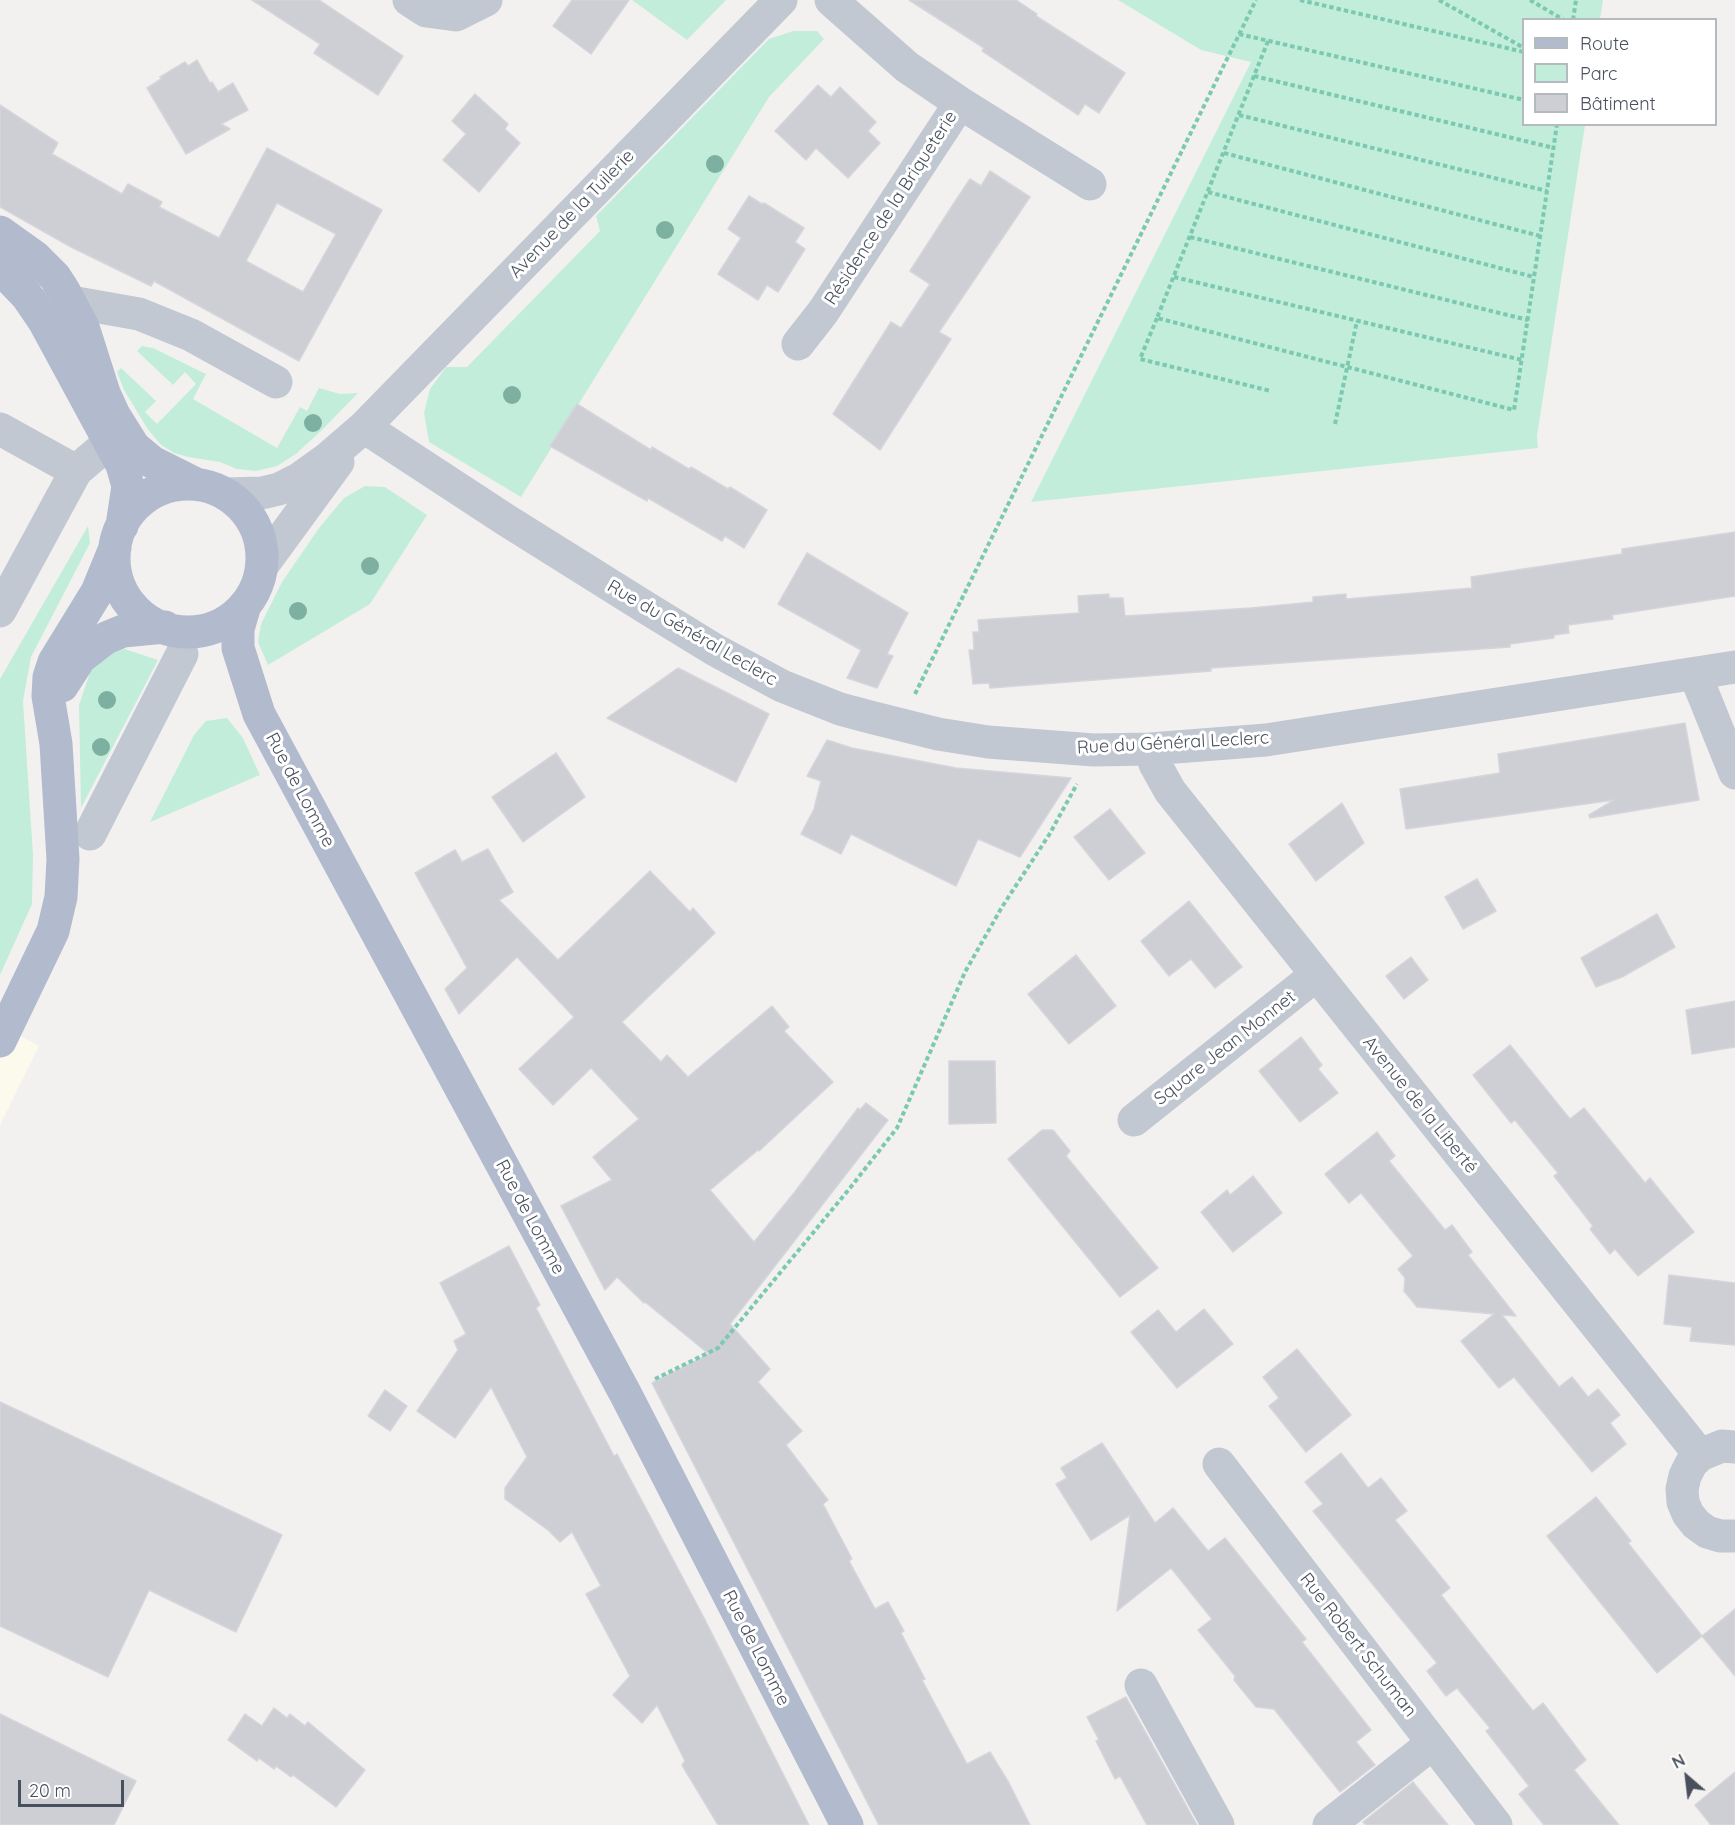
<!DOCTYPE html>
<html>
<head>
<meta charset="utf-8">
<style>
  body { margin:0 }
  #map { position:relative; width:1735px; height:1825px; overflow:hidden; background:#f3f1f0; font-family:Quicksand,sans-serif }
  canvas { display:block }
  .legend { position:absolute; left:1522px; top:18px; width:195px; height:108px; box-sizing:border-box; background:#fff; border:2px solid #b6b9be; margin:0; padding:8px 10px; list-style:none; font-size:18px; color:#49505d }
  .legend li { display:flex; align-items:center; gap:12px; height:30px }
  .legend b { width:30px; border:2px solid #b6b9be }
  .north { position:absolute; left:1657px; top:1747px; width:60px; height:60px; -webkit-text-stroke:4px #fff; paint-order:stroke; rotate:332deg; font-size:16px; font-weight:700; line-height:24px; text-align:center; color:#49505d }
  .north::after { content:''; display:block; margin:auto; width:21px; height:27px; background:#49505d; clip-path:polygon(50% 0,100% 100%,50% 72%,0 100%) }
  .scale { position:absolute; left:18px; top:1780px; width:106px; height:27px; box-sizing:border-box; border:3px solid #49505d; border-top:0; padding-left:8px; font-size:18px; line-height:21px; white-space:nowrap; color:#49505d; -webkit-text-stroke:4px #fff; paint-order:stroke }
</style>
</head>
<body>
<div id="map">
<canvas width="1735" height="1825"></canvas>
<ul class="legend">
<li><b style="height:8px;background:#b2bacd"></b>Route</li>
<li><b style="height:16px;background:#c2eddb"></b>Parc</li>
<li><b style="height:16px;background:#cecfd4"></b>Bâtiment</li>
</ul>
<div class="north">N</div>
<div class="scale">20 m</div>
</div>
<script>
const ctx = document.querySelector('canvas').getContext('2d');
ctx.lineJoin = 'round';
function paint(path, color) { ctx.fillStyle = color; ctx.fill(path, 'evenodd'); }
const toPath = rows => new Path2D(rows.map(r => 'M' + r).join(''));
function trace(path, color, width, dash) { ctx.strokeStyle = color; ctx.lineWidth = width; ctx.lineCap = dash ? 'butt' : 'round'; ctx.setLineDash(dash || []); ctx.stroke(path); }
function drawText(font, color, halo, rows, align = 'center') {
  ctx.font = font + ' Quicksand,sans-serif'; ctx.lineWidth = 6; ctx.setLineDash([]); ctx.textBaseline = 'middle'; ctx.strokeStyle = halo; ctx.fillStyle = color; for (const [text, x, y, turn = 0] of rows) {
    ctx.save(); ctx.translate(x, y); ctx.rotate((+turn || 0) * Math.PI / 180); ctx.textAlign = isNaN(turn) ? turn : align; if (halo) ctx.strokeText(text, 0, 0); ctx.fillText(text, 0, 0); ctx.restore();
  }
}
const commercial = toPath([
  [0,1025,39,1046,0,1125]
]);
const green = toPath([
  [632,0,726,0,687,40],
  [1118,0,1603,0,1600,19,1524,20,1524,124,1585,125,1537,436,1538,448,1031,502,1251,62,1201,50],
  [793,31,817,31,824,39,769,97,521,497,429,442,424,413,430,389,446,367,467,367,600,231,596,216,769,39],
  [142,346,153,348,206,374,193,399,277,448,300,407,307,411,319,388,340,394,358,393,323,429,296,454,277,466,256,471,237,469,220,462,188,457,174,453,160,444,147,428,124,390,117,372,121,368,156,401,145,412,157,424,196,384,185,372,173,385,137,351],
  [365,486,385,487,427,515,370,604,268,665,258,642,261,624,282,582,319,528,344,498],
  [88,526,90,543,31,657,23,701,33,855,32,904,0,975,0,679],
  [125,649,158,660,81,808,79,705,90,672,109,652],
  [227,718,243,738,260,775,150,822,194,735,206,721]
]);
const building = toPath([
  [252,0,319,0,403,56,378,95,314,53,320,44,252,0],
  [572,0,629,0,591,54,553,26,572,0],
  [909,0,1016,0,1037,14,1036,16,1125,73,1099,113,1085,104,1078,115,982,51,984,48,909,0],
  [197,60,210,83,212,82,218,92,233,83,248,110,221,124,230,129,186,154,147,88,161,79,160,77,185,62,188,66,197,60],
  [818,85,831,97,840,87,876,122,868,131,880,143,848,178,816,148,806,160,775,131,818,85],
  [475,94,508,124,505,129,520,143,479,192,443,160,466,134,452,121,475,94],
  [0,105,58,143,52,154,122,194,128,184,162,202,159,207,219,238,267,148,382,210,299,361,154,281,151,286,71,247,0,207,0,105],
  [277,203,336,234,303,292,246,261,277,203],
  [990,171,1030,197,939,332,951,339,880,450,833,414,891,322,901,328,930,284,910,271,954,203,970,179,981,186,990,171],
  [749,196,762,204,764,203,804,228,795,242,805,249,778,292,767,285,758,300,718,274,741,238,728,229,749,196],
  [577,404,651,450,652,447,689,469,691,467,728,489,730,487,767,510,744,548,725,536,722,541,648,498,647,501,550,446,577,404],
  [1735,532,1735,596,1612,615,1613,619,1568,625,1569,633,1554,635,1554,638,1510,644,1510,647,1211,668,1211,671,1147,676,990,688,989,683,973,684,969,650,974,650,973,632,979,632,978,620,1079,613,1078,596,1109,594,1109,598,1123,598,1125,616,1251,608,1313,602,1313,597,1346,594,1346,599,1472,588,1471,577,1622,554,1622,549,1735,532],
  [807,553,908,613,887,654,893,656,877,688,847,678,861,650,778,604,807,553],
  [678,668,769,714,736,782,607,718,678,668],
  [1685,723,1699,800,1590,818,1589,815,1614,800,1406,829,1400,789,1500,773,1498,754,1685,723],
  [827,740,852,748,956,768,1071,778,1020,857,978,839,956,886,851,834,841,854,801,834,814,809,821,781,807,776,827,740],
  [556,753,585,797,523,842,492,797,556,753],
  [1342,803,1364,843,1316,881,1289,844,1342,803],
  [1110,809,1145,853,1109,880,1074,837,1110,809],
  [488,849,513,892,499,900,558,960,650,871,690,912,693,908,715,933,622,1022,661,1062,667,1055,688,1077,772,1006,789,1027,784,1031,833,1082,759,1151,758,1150,710,1190,754,1242,794,1193,858,1108,860,1110,866,1103,888,1120,730,1324,770,1369,758,1382,802,1431,786,1445,828,1500,823,1504,852,1559,849,1561,875,1609,888,1602,904,1631,901,1633,925,1679,922,1680,967,1764,990,1752,1009,1783,1030,1825,879,1825,652,1383,709,1354,645,1302,644,1303,617,1277,605,1290,561,1206,612,1180,593,1157,639,1119,591,1068,553,1105,519,1069,574,1017,517,957,459,1014,445,989,467,968,415,873,455,850,462,862,488,849],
  [1477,879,1496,911,1463,929,1445,897,1477,879],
  [1189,901,1242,967,1215,988,1191,959,1169,976,1141,941,1189,901],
  [1657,914,1675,947,1622,977,1596,987,1581,958,1657,914],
  [1076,955,1116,1006,1069,1044,1028,994,1076,955],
  [1411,957,1428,980,1404,999,1386,976,1411,957],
  [1735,1001,1735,1047,1692,1054,1686,1010,1735,1001],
  [1301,1037,1322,1065,1318,1069,1338,1093,1300,1122,1259,1071,1301,1037],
  [1510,1045,1570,1119,1584,1108,1645,1183,1650,1178,1694,1232,1638,1276,1615,1249,1610,1254,1590,1229,1593,1226,1554,1176,1558,1173,1515,1120,1511,1123,1473,1075,1510,1045],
  [949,1061,995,1061,996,1123,949,1124,949,1061],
  [1042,1130,1053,1130,1070,1151,1066,1156,1158,1268,1120,1297,1008,1159,1042,1130],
  [1377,1132,1395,1156,1389,1161,1445,1230,1452,1225,1472,1252,1468,1255,1516,1316,1502,1315,1559,1387,1572,1377,1588,1397,1598,1389,1620,1415,1610,1423,1626,1444,1592,1472,1514,1377,1499,1388,1461,1341,1494,1314,1417,1307,1404,1291,1405,1278,1398,1269,1413,1256,1361,1193,1349,1203,1325,1174,1377,1132],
  [1253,1176,1282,1213,1233,1252,1201,1212,1227,1190,1230,1195,1253,1176],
  [509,1246,540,1305,536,1308,614,1456,617,1454,702,1614,809,1825,718,1825,682,1765,685,1761,657,1705,642,1723,613,1695,630,1676,586,1594,601,1586,572,1532,560,1542,548,1530,505,1499,505,1488,527,1457,491,1387,455,1438,417,1411,458,1350,454,1341,466,1334,440,1283,509,1246],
  [1669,1275,1735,1283,1735,1345,1690,1341,1692,1327,1664,1324,1669,1275],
  [1204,1309,1233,1344,1177,1388,1131,1332,1158,1310,1176,1332,1204,1309],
  [1297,1349,1351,1415,1306,1452,1269,1406,1279,1398,1263,1377,1297,1349],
  [385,1390,407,1406,390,1431,368,1416,385,1390],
  [0,1402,282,1535,236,1632,149,1590,108,1677,0,1626,0,1402],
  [1102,1443,1155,1523,1173,1508,1208,1551,1225,1538,1306,1639,1302,1642,1371,1730,1356,1742,1375,1765,1340,1792,1274,1709,1256,1707,1234,1680,1235,1676,1198,1630,1212,1619,1171,1568,1117,1611,1130,1515,1091,1540,1056,1484,1067,1478,1061,1468,1102,1443],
  [1341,1453,1368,1488,1381,1478,1407,1511,1395,1520,1450,1588,1441,1595,1533,1711,1543,1703,1586,1760,1574,1770,1619,1825,1544,1825,1519,1794,1529,1786,1486,1731,1490,1728,1457,1688,1446,1696,1427,1671,1437,1663,1313,1511,1323,1504,1305,1482,1341,1453],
  [1596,1497,1631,1541,1628,1543,1702,1636,1735,1609,1735,1676,1702,1636,1657,1673,1547,1536,1596,1497],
  [1126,1697,1197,1825,1147,1825,1120,1776,1115,1779,1096,1741,1099,1740,1087,1717,1126,1697],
  [274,1708,287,1718,290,1714,305,1726,308,1722,365,1770,336,1807,293,1775,291,1777,276,1766,274,1769,259,1758,257,1761,228,1740,245,1714,262,1726,274,1708],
  [0,1714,136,1781,114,1825,0,1825,0,1714],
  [1735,1772,1735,1825,1711,1825,1695,1805,1735,1772],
  [1413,1782,1448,1825,1366,1825,1363,1822,1413,1782]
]);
const path = toPath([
  [1300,0,1524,52],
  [1439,0,1524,48],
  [1530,0,1564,20],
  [1573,20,1576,0],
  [1239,34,1524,100],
  [1268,41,1157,318,1514,410,1557,124],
  [1254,76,1554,148],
  [1239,115,1547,191],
  [1224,153,1540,236],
  [1208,192,1534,277],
  [1190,237,1528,320],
  [1174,277,1522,360],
  [1157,318,1140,359,1271,391],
  [1335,424,1357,321],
  [915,694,1256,0],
  [655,1379,718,1348,850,1188,897,1128,965,972,1002,907,1049,835,1077,784]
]);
const minor = toPath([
  [409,0,426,11,456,15,486,0],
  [831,0,907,67,960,103,1090,184],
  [46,305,71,302,139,314,191,335,276,382],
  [798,344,823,312,960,103],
  [364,427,506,520,645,607,715,650,782,686,840,709,870,717,938,734,988,742,1094,750,1150,749,1266,740,1735,667],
  [0,429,76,471],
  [226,494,262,493,279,489,299,479,327,459,364,427,781,0],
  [262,566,338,462],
  [0,611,76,471,111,441],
  [1695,674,1735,773],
  [1150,749,1155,764,1170,791,1700,1455],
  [90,834,182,654],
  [1134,1120,1316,975],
  [1735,1447,1722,1446,1700,1455,1691,1464,1685,1476,1682,1489,1683,1502,1688,1514,1696,1524,1707,1532,1720,1536,1735,1536],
  [1219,1464,1496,1825],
  [1141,1685,1218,1825],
  [1329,1825,1433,1743]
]);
const major = toPath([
  [0,232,35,257,55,277,64,291,83,327,104,393,114,415,134,447,152,462,196,484],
  [0,268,27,296,44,321,122,465,128,486,122,526],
  '114 558a74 74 0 1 1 148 0a74 74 0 1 1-148 0Z',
  [245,605,238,629,238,648,259,714,625,1393,847,1825],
  [62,686,80,658,106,638,123,631,165,627],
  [0,1041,53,931,61,897,63,859,56,744,48,696,49,677,54,662,97,592,115,548]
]);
const trees = [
  [715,164],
  [665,230],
  [512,395],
  [313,423],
  [370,566],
  [298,611],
  [107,700],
  [101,747]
];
const streetNames = [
  ["Résidence de la Briqueterie",891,208,-57],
  ["Avenue de la Tuilerie",572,214,-46],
  ["Rue du Général Leclerc",692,633,30],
  ["Rue du Général Leclerc",1173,743,-3],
  ["Rue de Lomme",300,790,62],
  ["Square Jean Monnet",1225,1048,-38],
  ["Avenue de la Liberté",1420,1105,51],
  ["Rue de Lomme",530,1217,62],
  ["Rue Robert Schuman",1358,1645,52],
  ["Rue de Lomme",756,1648,63]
];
paint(commercial, '#fbfaec');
paint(green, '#c2eddb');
paint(building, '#cecfd4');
trace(building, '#d5d5db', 1.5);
trace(path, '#7cc9b2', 4, [4.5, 3]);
trace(minor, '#c2c8d1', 33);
trace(major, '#b2bacd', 33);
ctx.fillStyle = '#7db0a0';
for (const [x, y] of trees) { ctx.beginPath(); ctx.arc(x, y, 9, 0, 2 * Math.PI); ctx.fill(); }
drawText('18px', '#49505d', '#fff', streetNames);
</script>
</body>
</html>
